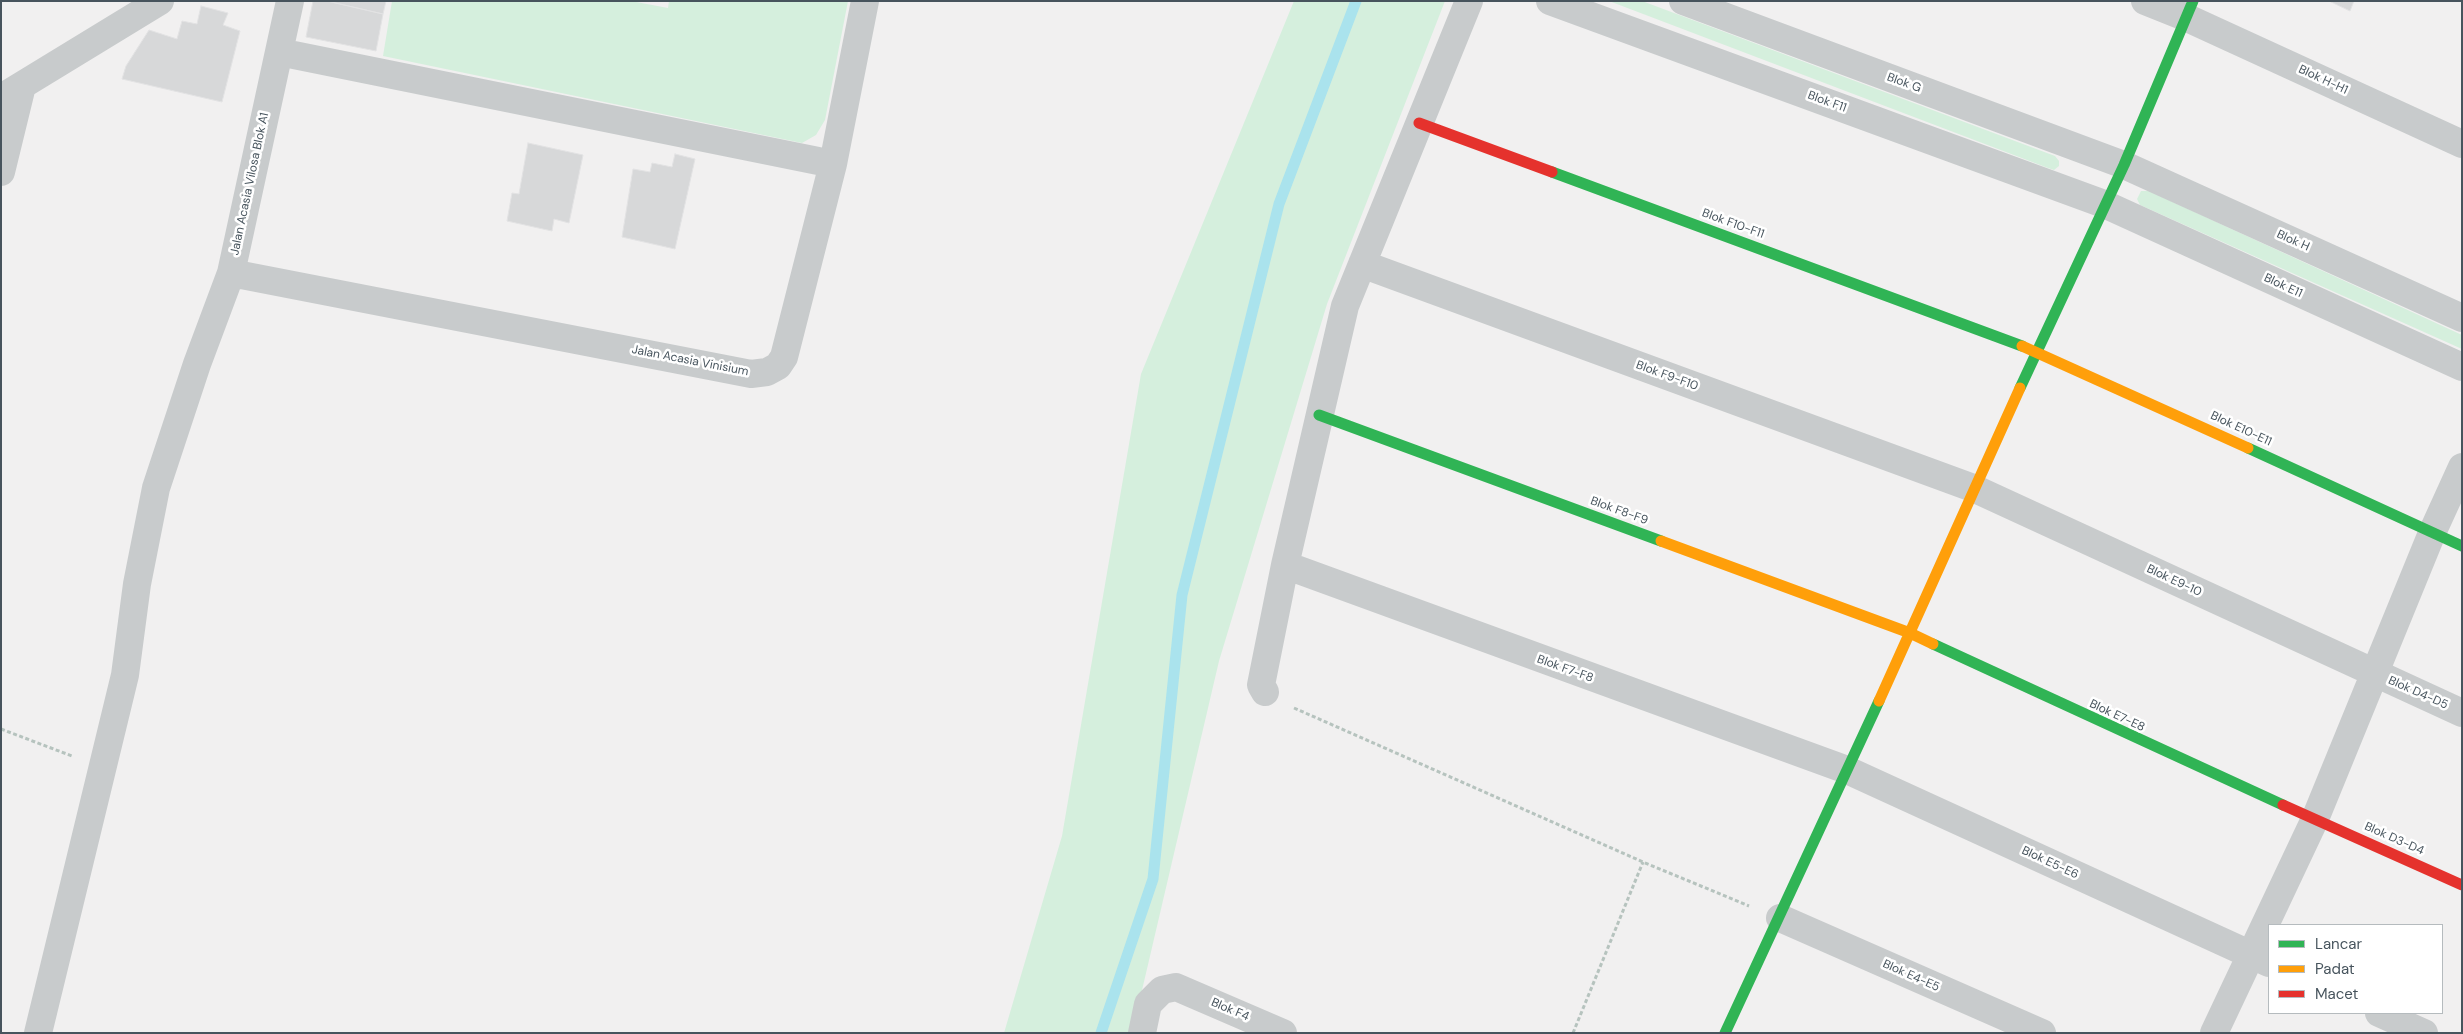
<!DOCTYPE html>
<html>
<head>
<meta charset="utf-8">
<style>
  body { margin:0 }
  #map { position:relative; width:2463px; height:1034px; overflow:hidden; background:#f1f0f0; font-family:"DM Sans",sans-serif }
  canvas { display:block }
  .frame { position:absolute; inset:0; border:2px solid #47545d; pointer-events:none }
  .legend { position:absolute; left:2268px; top:924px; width:175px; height:90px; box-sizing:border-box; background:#fff; border:1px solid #b5bbbe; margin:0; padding:6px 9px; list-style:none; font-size:15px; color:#47545d }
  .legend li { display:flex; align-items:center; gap:10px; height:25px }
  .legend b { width:25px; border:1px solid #b5bbbe }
</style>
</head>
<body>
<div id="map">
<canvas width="2463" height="1034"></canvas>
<div class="frame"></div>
<ul class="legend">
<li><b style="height:6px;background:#30b455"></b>Lancar</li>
<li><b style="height:6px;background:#ff9f0a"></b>Padat</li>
<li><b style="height:6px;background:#e5322d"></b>Macet</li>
</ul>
</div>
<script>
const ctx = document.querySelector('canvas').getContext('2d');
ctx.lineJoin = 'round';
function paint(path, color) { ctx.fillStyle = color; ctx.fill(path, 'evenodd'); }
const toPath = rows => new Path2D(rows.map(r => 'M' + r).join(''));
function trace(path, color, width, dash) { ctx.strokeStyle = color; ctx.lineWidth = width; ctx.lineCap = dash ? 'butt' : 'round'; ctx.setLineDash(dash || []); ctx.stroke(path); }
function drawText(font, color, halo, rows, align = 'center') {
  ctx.font = font + ' "DM Sans",sans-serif'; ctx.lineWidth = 5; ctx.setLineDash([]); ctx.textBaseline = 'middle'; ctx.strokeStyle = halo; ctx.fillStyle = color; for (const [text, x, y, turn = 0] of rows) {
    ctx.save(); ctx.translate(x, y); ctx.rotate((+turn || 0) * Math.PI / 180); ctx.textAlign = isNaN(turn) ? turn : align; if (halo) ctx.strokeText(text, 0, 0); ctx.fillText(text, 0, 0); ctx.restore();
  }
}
const green = toPath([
  [392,1,631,1,668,8,669,1,848,1,825,120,816,135,802,143,383,56],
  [1294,1,1445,1,1327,304,1219,661,1132,1033,1004,1033,1062,836,1141,374],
  [1609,1,1642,1,2055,156,2059,161,2059,166,2054,170,2048,168],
  [2141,191,2149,191,2462,335,2462,349,2140,205,2137,199]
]);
const stream = toPath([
  [1101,1033,1153,879,1182,595,1279,204,1356,1]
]);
const building = toPath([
  [313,1,327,1,383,14,376,51,306,37,313,1],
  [327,1,386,1,383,14,327,1],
  [2329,1,2354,1,2350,11,2329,1],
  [201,6,228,13,223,25,240,31,222,102,122,79,126,66,149,30,177,39,182,21,197,24,201,6],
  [528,143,583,155,569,223,554,219,552,231,507,221,512,193,519,194,528,143],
  [675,154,695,159,675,249,622,237,633,169,650,172,652,163,672,167,675,154]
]);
const path = toPath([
  [1294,708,1643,862,1749,906],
  [1,729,72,756],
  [1573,1033,1643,862]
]);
const street = toPath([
  [1550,1,2104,204,2462,367],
  [1683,1,2124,165,2462,318],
  [2145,1,2185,17,2462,144],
  [279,52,833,164],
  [1,98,160,1],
  [1,172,22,86],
  [1362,264,1973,488,2462,713],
  [231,273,751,374,767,372,778,366,784,357,833,164,865,1],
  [1285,565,1847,770,2269,963],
  [1265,692,1261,685,1285,565,1345,306,1469,1],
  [1780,918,2042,1033],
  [2379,1013,2424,1033],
  [38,1033,125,675,137,584,156,488,197,364,231,273,290,1],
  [1142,1033,1148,1004,1162,990,1176,987,1283,1033],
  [2214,1033,2315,819,2432,533,2462,467]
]);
const fast = toPath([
  [1552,172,2022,346],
  [2020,388,2124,165,2193,1],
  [1319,415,1661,541],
  [2248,448,2462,546],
  [1933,644,2283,805],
  [1725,1033,1879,701]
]);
const slow = toPath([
  [2022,346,2248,448],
  [1661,541,1910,633,1933,644],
  [1879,701,2020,388]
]);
const jam = toPath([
  [1419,123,1552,172],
  [2283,805,2462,885]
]);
const streetNames = [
  ["Blok H-H1",2323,80,25],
  ["Blok G",1904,83,20],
  ["Blok F11",1827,102,20],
  ["Jalan Acasia Vilosa Blok A1",250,184,-78],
  ["Blok F10-F11",1733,224,20],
  ["Blok H",2293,241,24],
  ["Blok E11",2283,286,25],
  ["Jalan Acasia Vinisium",690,361,11],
  ["Blok F9-F10",1667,376,20],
  ["Blok E10-E11",2241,429,25],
  ["Blok F8-F9",1619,511,20],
  ["Blok E9-10",2174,581,25],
  ["Blok F7-F8",1565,669,20],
  ["Blok D4-D5",2418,693,24],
  ["Blok E7-E8",2117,716,25],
  ["Blok D3-D4",2394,839,24],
  ["Blok E5-E6",2050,863,25],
  ["Blok E4-E5",1911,976,24],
  ["Blok F4",1230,1010,23]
];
paint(green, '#d5efdd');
trace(stream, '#aae3ed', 11);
paint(building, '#d7d8d9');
trace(building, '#e2e2e3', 1);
trace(path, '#b6c3be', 3, [4, 2.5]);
trace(street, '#c8cbcc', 28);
trace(fast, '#30b455', 11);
trace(slow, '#ff9f0a', 11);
trace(jam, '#e5322d', 11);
drawText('12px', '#47545d', '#fff', streetNames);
</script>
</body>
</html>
